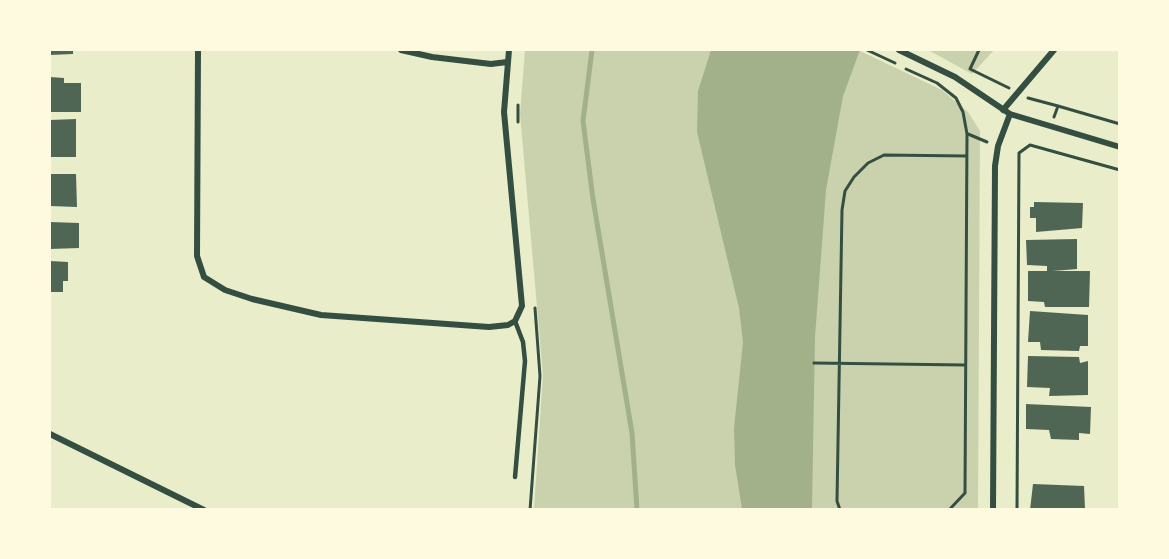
<!DOCTYPE html>
<html>
<head>
<meta charset="utf-8">
<style>
  body { margin:0 }
  #map { position:relative; width:1169px; height:559px; overflow:hidden; background:#e9edc9; font-family:Helvetica,sans-serif }
  canvas { display:block }
  .frame { position:absolute; inset:0; border:51px solid #fefae0; pointer-events:none }
</style>
</head>
<body>
<div id="map">
<canvas width="1169" height="559"></canvas>
<div class="frame"></div>
</div>
<script>
const ctx = document.querySelector('canvas').getContext('2d');
ctx.lineJoin = 'round';
function paint(path, color) { ctx.fillStyle = color; ctx.fill(path, 'evenodd'); }
const toPath = rows => new Path2D(rows.map(r => 'M' + r).join(''));
function trace(path, color, width, dash) { ctx.strokeStyle = color; ctx.lineWidth = width; ctx.lineCap = dash ? 'butt' : 'round'; ctx.setLineDash(dash || []); ctx.stroke(path); }
const green = toPath([
  [525,50,858,50,942,90,968,112,980,131,978,509,534,509,543,375,520,114],
  [928,50,994,50,972,74]
]);
const water = toPath([
  [711,50,860,50,843,96,826,190,815,337,812,509,742,509,735,465,734,428,743,342,739,308,697,132,698,91]
]);
const stream = toPath([
  [592,50,583,121,593,199,632,433,637,510]
]);
const building = toPath([
  [50,50,73,50,73,54,50,55],
  [50,77,64,78,64,83,81,83,81,112,50,112],
  [76,119,76,157,50,157,50,120],
  [50,174,76,174,77,207,50,206],
  [1034,202,1083,203,1082,228,1036,232,1036,218,1030,218,1030,207,1034,207],
  [50,222,79,223,79,248,50,249],
  [1077,239,1077,269,1053,271,1090,271,1089,307,1045,307,1044,302,1028,301,1028,271,1047,271,1047,266,1027,265,1026,240],
  [50,261,68,262,68,281,63,281,63,292,50,292],
  [1030,311,1088,315,1088,346,1080,346,1079,351,1041,350,1040,342,1028,342],
  [1028,356,1079,357,1080,363,1088,361,1088,395,1049,396,1050,388,1027,387],
  [1026,404,1091,407,1090,434,1079,433,1079,440,1051,439,1049,430,1026,429],
  [1033,484,1084,486,1085,509,1030,510]
]);
const path = toPath([
  [867,50,895,63],
  [906,69,937,83,956,98,963,112,967,134,965,493,949,510],
  [970,69,1009,88],
  [970,69,979,50],
  [1028,98,1058,106],
  [518,105,518,122],
  [1054,117,1058,106,1120,124],
  [968,134,987,142],
  [814,363,965,365],
  [530,510,540,376,535,308],
  [840,510,837,501,842,210,845,191,854,177,868,163,884,155,967,156],
  [1017,510,1019,153,1030,145,1120,170]
]);
const service = toPath([
  [515,321,523,342,525,361,515,477]
]);
const minor = toPath([
  [198,50,197,256,204,277,225,290,252,299,321,315,489,327,508,325,515,321,522,306,504,112,509,50],
  [401,50,432,57,491,64,507,62],
  [899,50,955,77,1010,114,1120,147],
  [1003,110,1054,50],
  [50,434,204,510],
  [993,510,995,166,998,146,1010,114]
]);
paint(green, '#cad2ad');
paint(water, '#a3b18a');
trace(stream, '#a3b18a', 5);
paint(building, '#4f6655');
trace(path, '#344e41', 3);
trace(service, '#344e41', 4.5);
trace(minor, '#344e41', 6);
</script>
</body>
</html>
